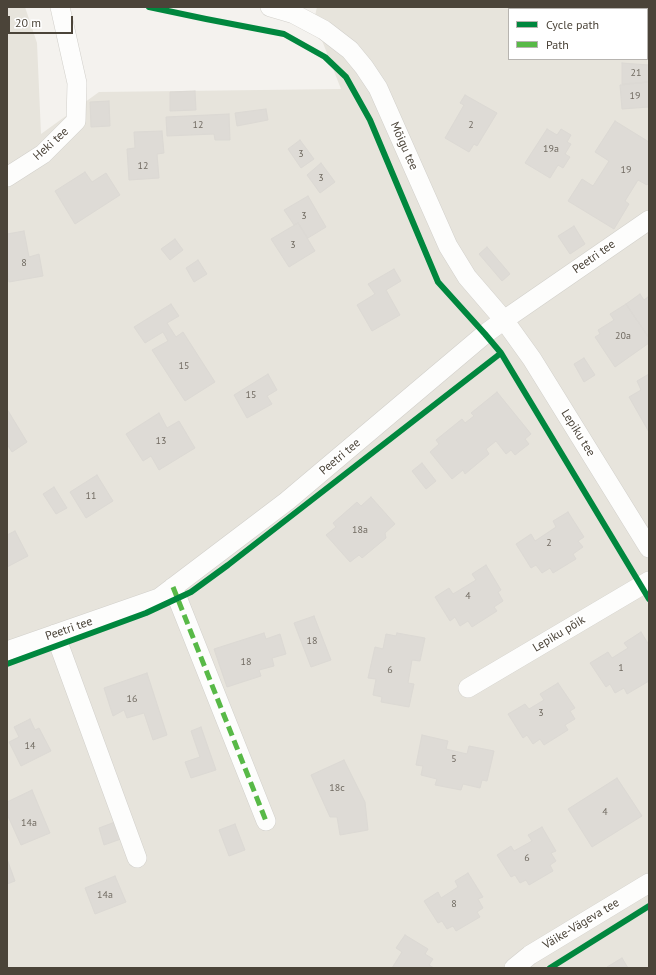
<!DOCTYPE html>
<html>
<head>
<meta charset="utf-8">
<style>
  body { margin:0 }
  #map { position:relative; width:656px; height:975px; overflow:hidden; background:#f4f2ee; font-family:"PT Sans",sans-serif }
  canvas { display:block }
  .frame { position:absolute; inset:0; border:8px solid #4b4439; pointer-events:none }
  .legend { position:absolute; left:508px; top:8px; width:140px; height:52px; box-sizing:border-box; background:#fff; border:1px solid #b7b4b0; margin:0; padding:5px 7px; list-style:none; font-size:12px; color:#4b4439 }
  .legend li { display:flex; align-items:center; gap:8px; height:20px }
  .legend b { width:20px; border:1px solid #b7b4b0 }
  .scale { position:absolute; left:8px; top:16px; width:65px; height:18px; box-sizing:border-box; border:2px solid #4b4439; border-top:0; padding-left:5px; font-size:12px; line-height:14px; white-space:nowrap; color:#4b4439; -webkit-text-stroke:3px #fff; paint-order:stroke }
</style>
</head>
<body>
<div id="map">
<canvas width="656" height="975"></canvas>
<div class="frame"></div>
<ul class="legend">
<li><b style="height:5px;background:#00873e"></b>Cycle path</li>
<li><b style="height:5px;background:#58b947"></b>Path</li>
</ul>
<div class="scale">20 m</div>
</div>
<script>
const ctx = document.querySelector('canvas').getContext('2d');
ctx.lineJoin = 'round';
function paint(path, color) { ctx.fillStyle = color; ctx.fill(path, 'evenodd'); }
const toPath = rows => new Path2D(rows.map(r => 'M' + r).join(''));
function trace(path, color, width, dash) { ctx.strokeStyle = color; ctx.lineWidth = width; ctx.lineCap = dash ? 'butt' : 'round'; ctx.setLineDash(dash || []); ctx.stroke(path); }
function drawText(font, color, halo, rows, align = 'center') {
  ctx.font = font + ' "PT Sans",sans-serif'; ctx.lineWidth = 4; ctx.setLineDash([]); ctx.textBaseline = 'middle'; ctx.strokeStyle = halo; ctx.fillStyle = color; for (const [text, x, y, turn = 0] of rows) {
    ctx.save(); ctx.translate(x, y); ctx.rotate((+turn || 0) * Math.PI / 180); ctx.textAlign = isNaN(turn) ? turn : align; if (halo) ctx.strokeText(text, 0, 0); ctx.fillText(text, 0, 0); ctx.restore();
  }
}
const residential = toPath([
  [7,7,25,7,37,43,41,134,99,92,341,89,314,20,317,7,649,7,649,968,7,968],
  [509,9,647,9,647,59,509,59]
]);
const building = toPath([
  [559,7,632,7,632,9,559,9,559,7],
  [622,63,649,65,649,82,622,84,622,63],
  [649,82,649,107,622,109,620,85,649,82],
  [195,91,196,110,170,111,170,92,195,91],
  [465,95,497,113,477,146,474,144,469,152,445,138,464,105,460,103,465,95],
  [109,101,110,126,91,127,90,102,109,101],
  [266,109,268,120,237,126,235,113,266,109],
  [229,114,230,140,215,140,214,134,167,136,166,117,229,114],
  [615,121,649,142,649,182,647,185,638,180,625,201,629,204,614,229,568,201,582,179,593,186,609,161,595,152,615,121],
  [547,129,557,135,561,129,571,135,567,142,571,144,565,154,570,157,563,168,558,165,550,178,525,163,547,129],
  [162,131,164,153,157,154,159,178,129,180,127,149,135,148,134,132,162,131],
  [300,140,314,159,301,168,288,149,300,140],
  [321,163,335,182,320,193,307,175,321,163],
  [85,172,92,182,106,173,120,195,75,224,55,191,85,172],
  [308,196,326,227,308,238,298,223,294,225,284,210,308,196],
  [298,223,315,251,289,267,271,239,298,223],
  [574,226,585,244,570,254,558,236,574,226],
  [24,231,29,257,39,254,43,276,9,282,7,270,7,234,24,231],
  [175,239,183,250,170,260,161,249,175,239],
  [487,247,510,274,502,281,479,254,487,247],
  [198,260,207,274,194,282,186,268,198,260],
  [394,269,401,281,386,290,400,315,372,331,357,305,375,294,368,284,394,269],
  [640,294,644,300,649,296,649,338,626,304,640,294],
  [171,304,179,316,167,323,176,337,183,332,215,382,185,401,152,350,168,341,163,332,145,343,134,327,171,304],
  [626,304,649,338,649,343,615,367,595,337,600,334,598,330,614,320,610,314,626,304],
  [584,358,595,375,584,382,574,364,584,358],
  [268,374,277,390,267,396,272,404,247,418,234,395,268,374],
  [649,374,649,432,629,397,641,390,637,381,649,374],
  [497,392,531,434,525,439,529,444,515,455,511,450,506,454,496,441,486,449,489,454,465,474,463,470,452,479,430,452,439,444,436,440,462,419,465,423,474,416,471,413,497,392],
  [7,409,27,442,12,452,7,444,7,409],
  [159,413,167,428,179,421,195,448,159,470,151,456,143,461,126,434,159,413],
  [422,463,436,481,426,489,412,471,422,463],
  [97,475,113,501,86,518,70,492,97,475],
  [54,487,67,508,56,514,43,494,54,487],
  [371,497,395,524,385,533,386,538,362,558,359,555,350,562,326,535,336,527,333,523,357,502,361,506,371,497],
  [568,512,584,537,578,541,583,547,573,554,576,559,553,573,550,568,542,573,536,565,531,568,516,544,531,534,535,541,556,527,553,521,568,512],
  [15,531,28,556,7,567,7,535,15,531],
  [486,565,501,590,498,592,503,601,494,607,497,611,472,627,468,621,460,626,455,617,450,621,435,597,449,588,453,594,476,580,472,574,486,565],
  [314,616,331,660,311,667,294,623,314,616],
  [641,632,649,645,649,673,648,674,649,675,649,681,627,694,624,688,615,693,610,684,606,687,590,663,608,652,612,658,628,648,624,643,641,632],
  [264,633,266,639,280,634,286,654,272,658,274,666,259,670,261,676,227,687,214,649,264,633],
  [397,633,425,638,420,661,412,660,408,683,414,684,409,707,381,702,382,697,373,695,376,679,368,678,375,647,383,649,386,634,396,636,397,633],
  [147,673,167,735,153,740,144,713,127,718,124,710,113,716,104,688,147,673],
  [558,683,575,708,570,711,575,719,565,725,568,730,544,745,540,739,533,744,527,735,523,738,508,714,525,704,529,709,544,700,540,694,558,683],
  [30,719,35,730,39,728,51,751,21,766,9,742,19,737,14,727,30,719],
  [201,727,216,770,191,778,185,762,200,757,191,731,201,727],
  [422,735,448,741,446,749,467,754,469,746,494,751,487,781,482,780,480,788,463,784,461,790,435,785,437,779,421,775,423,766,416,765,422,735],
  [344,760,365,802,368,830,340,835,337,817,330,817,311,775,344,760],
  [617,778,642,816,592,847,568,809,617,778],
  [32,790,50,833,21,845,7,814,7,802,32,790],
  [115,822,121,839,104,845,99,828,115,822],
  [235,824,245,850,229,856,219,830,235,824],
  [542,827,556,851,551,853,556,861,550,865,553,871,529,885,526,880,520,883,515,875,511,877,497,855,511,846,514,851,532,841,528,835,542,827],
  [7,859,15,881,7,884,7,859],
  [468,873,483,897,478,899,483,908,477,912,480,917,456,931,453,926,447,929,442,921,438,923,424,901,438,892,441,898,458,887,455,881,468,873],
  [115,876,126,902,95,914,85,888,115,876],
  [405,935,428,949,425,954,433,959,429,965,434,968,392,968,402,952,396,948,405,935],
  [622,958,628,968,608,968,607,967,622,958]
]);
const street = toPath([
  [270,7,294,14,324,30,350,50,364,67,378,88,448,246,467,277,504,320,532,359,649,548],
  [7,177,43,154,76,121,77,83,60,7],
  [173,587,266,821],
  [55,634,137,858],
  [7,651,159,598,287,501,485,334,504,320,649,220],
  [468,688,649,581],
  [514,968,530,955,649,883]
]);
const quiet = toPath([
  [173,587,266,821]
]);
const cycleway = toPath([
  [501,353,649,599],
  [7,664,146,613,191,592,228,565,501,353,485,334,438,282,370,120,346,77,325,57,284,34,206,19,149,7],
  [550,968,649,906]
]);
const numberNames = [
  ["21",636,73],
  ["19",635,96],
  ["12",198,125],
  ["2",471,125],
  ["19a",551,149],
  ["3",301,154],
  ["12",143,166],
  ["19",626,170],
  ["3",321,178],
  ["3",304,216],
  ["3",293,245],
  ["8",24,263],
  ["20a",623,336],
  ["15",184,366],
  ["15",251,395],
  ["13",161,441],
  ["11",91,496],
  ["18a",360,530],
  ["2",549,543],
  ["4",468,596],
  ["18",312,641],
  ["18",246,662],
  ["1",621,668],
  ["6",390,670],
  ["16",132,699],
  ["3",541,713],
  ["14",30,746],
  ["5",454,759],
  ["18c",337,788],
  ["4",605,812],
  ["14a",29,823],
  ["6",527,858],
  ["14a",105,895],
  ["8",454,904]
];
const streetNames = [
  ["Heki tee",51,144,-42],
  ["Mõigu tee",404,146,66],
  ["Peetri tee",594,257,-35],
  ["Lepiku tee",578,433,58],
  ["Peetri tee",340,457,-40],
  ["Peetri tee",69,629,-19],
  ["Lepiku põik",559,634,-31],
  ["Väike-Vägeva tee",581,924,-31]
];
paint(residential, '#e7e4dc');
paint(building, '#dedbd6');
trace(building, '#dcd9d4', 1);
trace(street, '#d2d0cb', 20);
trace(street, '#fdfdfc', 19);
trace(quiet, '#58b947', 5, [10, 5]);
trace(cycleway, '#00873e', 6);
drawText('10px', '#706a61', null, numberNames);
drawText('12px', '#4b4439', '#fff', streetNames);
</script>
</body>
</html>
